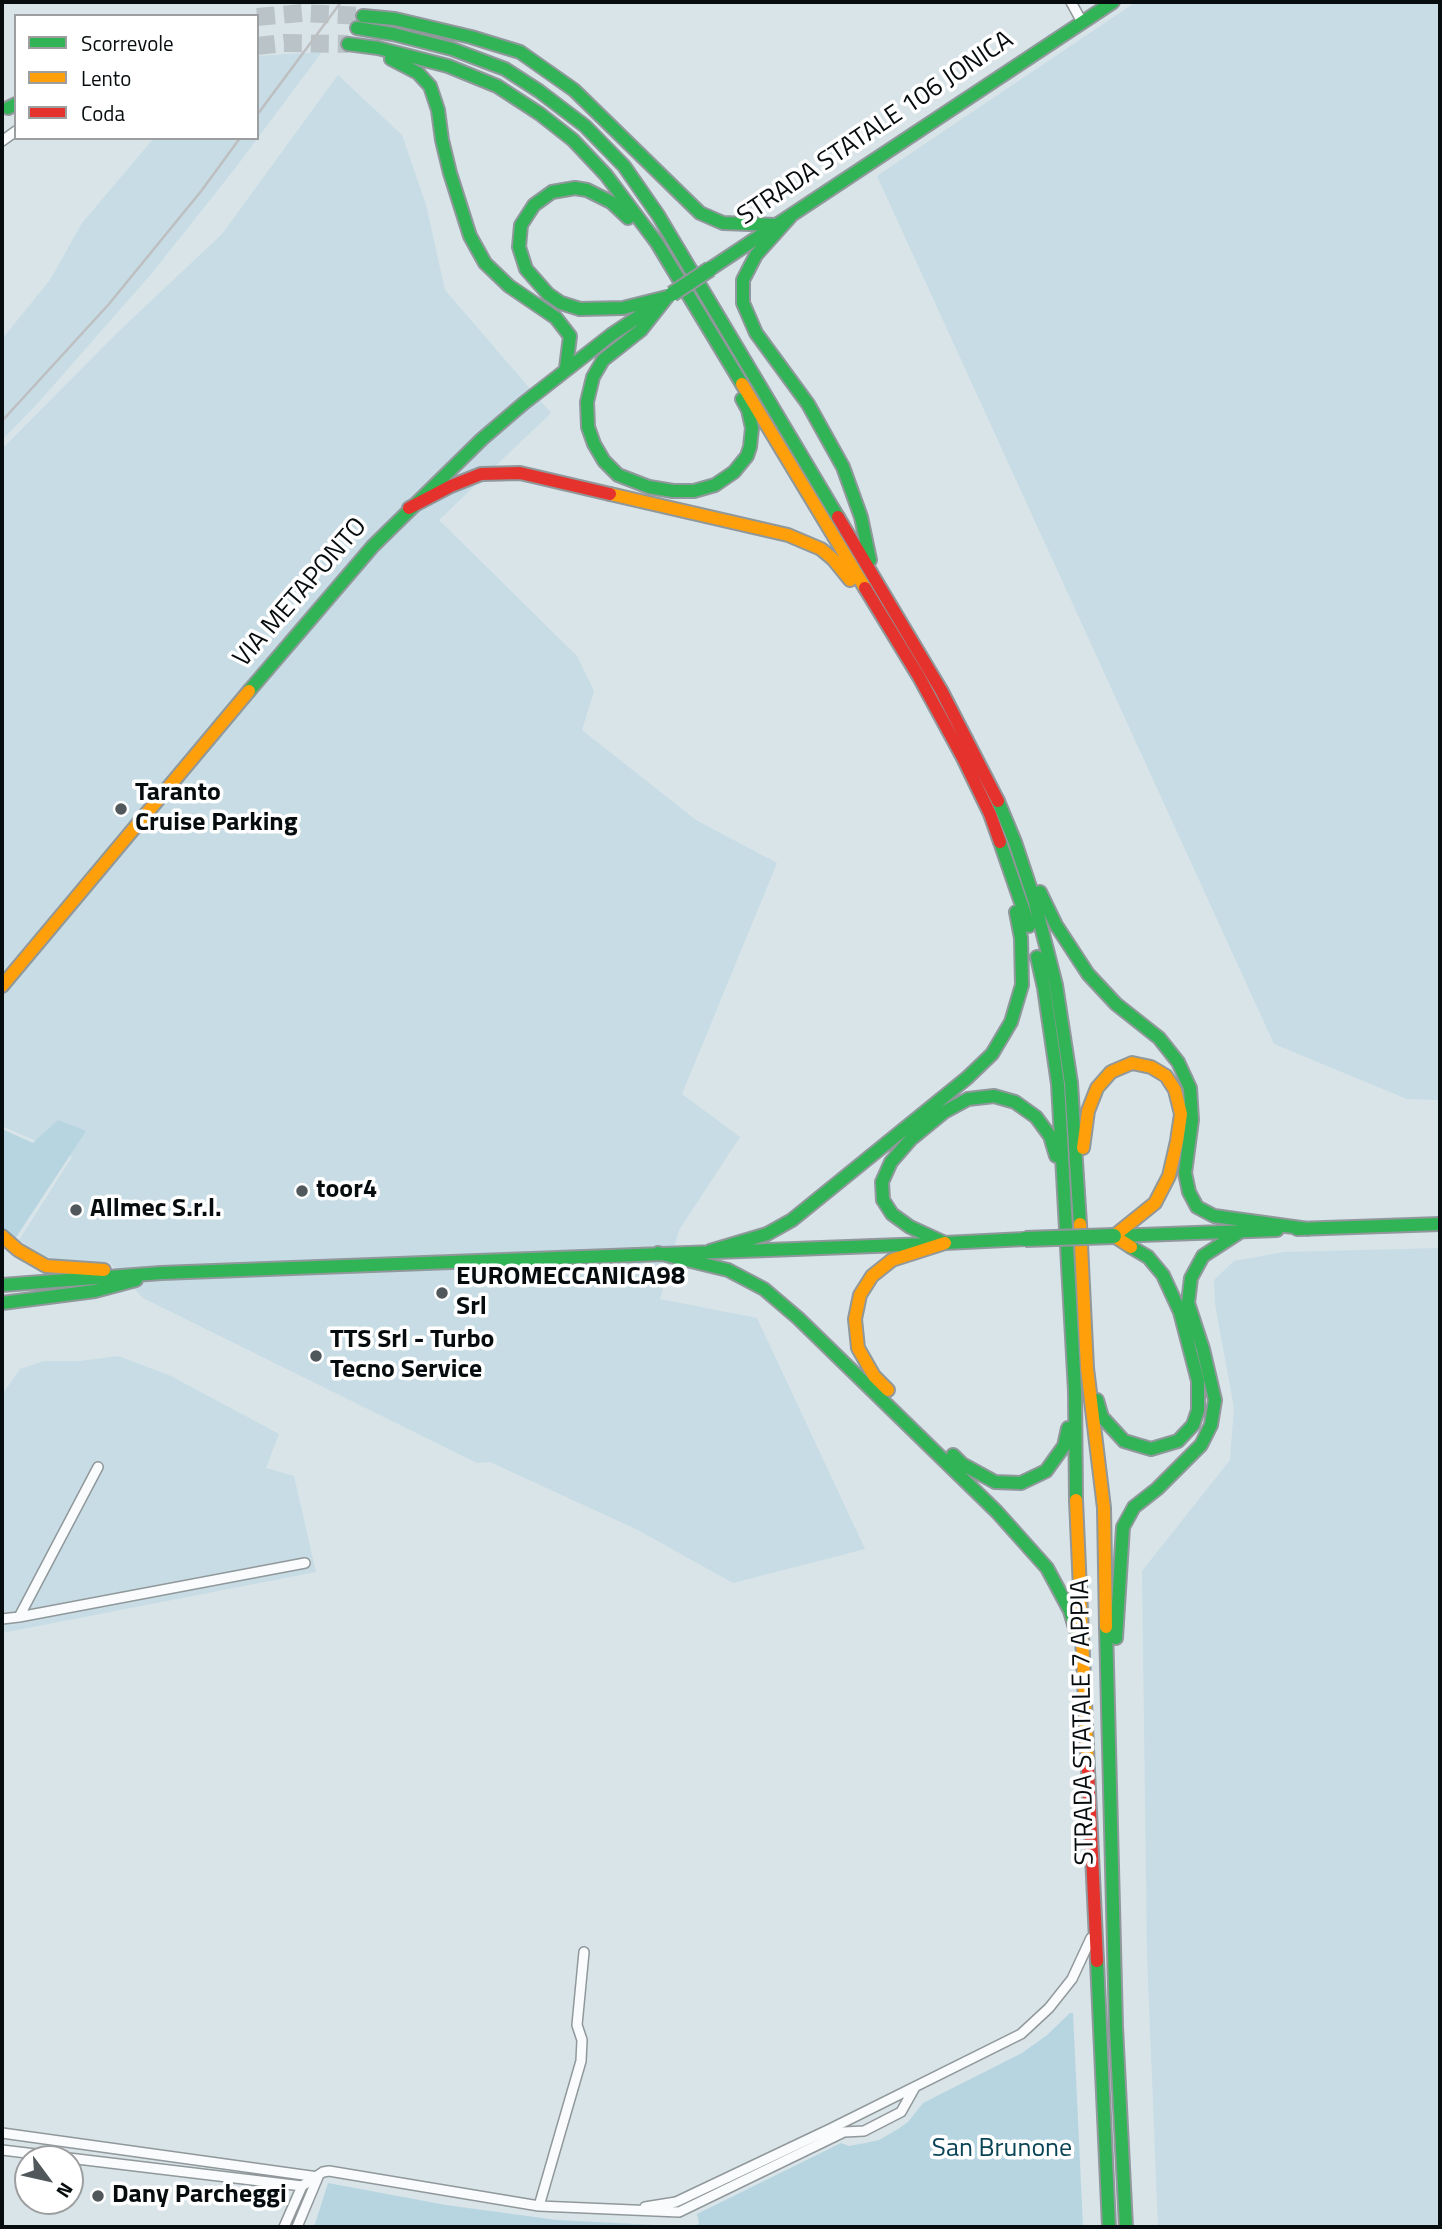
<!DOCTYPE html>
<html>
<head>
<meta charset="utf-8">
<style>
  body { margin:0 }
  #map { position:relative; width:1442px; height:2229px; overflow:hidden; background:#d9e4e9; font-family:"Titillium Web",sans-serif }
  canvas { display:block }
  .frame { position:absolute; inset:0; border:4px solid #070d0f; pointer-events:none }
  .legend { position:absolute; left:14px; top:14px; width:245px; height:126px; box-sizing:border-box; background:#fff; border:2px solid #9c9e9f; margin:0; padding:9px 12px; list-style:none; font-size:21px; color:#070d0f }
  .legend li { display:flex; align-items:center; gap:14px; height:35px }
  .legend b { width:35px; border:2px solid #9c9e9f }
  .north { position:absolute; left:14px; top:2145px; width:70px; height:70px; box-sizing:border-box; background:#fff; border:2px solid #9c9e9f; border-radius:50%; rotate:123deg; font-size:19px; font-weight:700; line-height:28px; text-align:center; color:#070d0f }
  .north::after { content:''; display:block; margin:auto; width:24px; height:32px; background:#50585b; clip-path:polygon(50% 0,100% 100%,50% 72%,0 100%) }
</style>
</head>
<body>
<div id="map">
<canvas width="1442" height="2229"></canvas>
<div class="frame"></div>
<ul class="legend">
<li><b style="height:9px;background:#30b455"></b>Scorrevole</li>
<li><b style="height:9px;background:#ff9f0a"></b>Lento</li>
<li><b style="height:9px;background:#e5322d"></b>Coda</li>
</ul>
<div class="north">N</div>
</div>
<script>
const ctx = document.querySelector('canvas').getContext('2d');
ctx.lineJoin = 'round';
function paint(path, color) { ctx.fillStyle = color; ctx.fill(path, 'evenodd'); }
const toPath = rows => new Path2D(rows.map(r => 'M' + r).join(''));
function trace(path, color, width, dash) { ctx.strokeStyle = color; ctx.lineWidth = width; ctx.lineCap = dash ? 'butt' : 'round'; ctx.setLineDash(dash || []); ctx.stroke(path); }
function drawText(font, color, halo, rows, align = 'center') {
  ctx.font = font + ' "Titillium Web",sans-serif'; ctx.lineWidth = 7; ctx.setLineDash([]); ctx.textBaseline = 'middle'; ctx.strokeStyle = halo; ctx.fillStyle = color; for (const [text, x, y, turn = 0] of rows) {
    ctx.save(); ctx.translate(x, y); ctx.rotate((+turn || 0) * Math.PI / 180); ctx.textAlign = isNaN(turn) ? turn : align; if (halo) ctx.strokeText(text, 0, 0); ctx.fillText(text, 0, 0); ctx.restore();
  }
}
const built = toPath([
  [1136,2,1440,2,1440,1100,1407,1099,1274,1044,877,176],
  [322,52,233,171,152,273,37,404,2,440,2,339,50,280,82,223,154,138,257,138,257,56],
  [338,75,402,135,426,205,445,290,551,413,439,520,577,656,594,691,582,730,696,820,777,863,682,1094,740,1137,679,1230,660,1299,757,1318,865,1549,733,1583,638,1530,490,1462,477,1463,143,1298,109,1262,65,1263,45,1256,19,1240,72,1157,2,1126,2,449,117,333,222,234],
  [1440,1248,1440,2227,1158,2227,1147,1955,1142,1571,1230,1460,1234,1408,1215,1304,1214,1280,1234,1261,1284,1252],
  [118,1356,171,1376,279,1434,266,1468,294,1476,316,1572,2,1633,2,1395,20,1369,44,1361,80,1361]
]);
const green = toPath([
  [58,1120,86,1131,15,1239,2,1227,2,1129,33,1143],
  [1070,2013,1073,2013,1083,2227,314,2227,328,2183,446,2205,557,2220,695,2227,699,2223,697,2214,841,2143,849,2146,865,2143,879,2140,898,2129,908,2122,923,2103,1022,2053,1047,2035]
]);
const highwayTunnel = toPath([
  [257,17,302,13,363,16],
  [257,46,284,43,348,44]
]);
const street = toPath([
  [1071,2,1082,22],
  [2,141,16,131],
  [19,1617,98,1467],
  [2,1619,19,1617,305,1563],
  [2,2133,318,2177],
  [2,2150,302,2186],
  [302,2186,323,2172,329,2171,539,2206,679,2212,844,2132,864,2131,901,2112,915,2087],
  [539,2206,581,2061,582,2040,577,2025,584,1952],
  [645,2207,676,2202,830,2129,1021,2034,1049,2008,1072,1979,1091,1938],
  [284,2227,302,2186],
  [297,2227,318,2177]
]);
const fast = toPath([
  [363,16,395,19,471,37,520,52,574,90,700,213,723,223,776,225],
  [357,28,393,34,452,49,505,69,539,91,585,126,624,166,658,215,838,517],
  [348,44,378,48,448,66,497,86,540,114,573,140,606,175,657,243,742,384],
  [391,59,418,73,430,86,438,110,442,140,450,173,470,236,485,263,509,286,556,318,570,336,566,368],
  [8,108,16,104],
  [791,216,756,255,743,280,743,303,756,333,808,404,843,467,861,517,870,560],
  [628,218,611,202,587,190,575,188,552,192,534,205,521,225,519,247,526,269,548,294,561,303,580,309,623,308,667,297],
  [710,269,1113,2],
  [667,297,641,330,603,360,593,377,587,402,588,427,594,444,604,461,618,475,649,487,673,491,694,491,715,485,734,472,747,456,750,447,752,428,748,410,742,399],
  [249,691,373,546,482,439,524,403,611,335,656,305],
  [998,801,1015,842,1034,899,1056,985,1071,1083,1080,1224],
  [1000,842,1029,926],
  [1040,892,1056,925,1088,974,1116,1004,1159,1038,1178,1062,1190,1088,1192,1120,1185,1173,1189,1192,1197,1207,1214,1216,1308,1229],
  [1037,957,1044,988,1058,1084,1075,1391,1076,1500],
  [1297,1229,1440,1224],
  [1114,1236,1277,1230],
  [945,1243,1025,1239],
  [945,1243,910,1227,892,1214,883,1200,882,1182,891,1162,911,1139,944,1112,968,1099,994,1096,1015,1102,1036,1117,1050,1136,1056,1156],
  [710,1251,767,1234,792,1220,967,1078,992,1054,1011,1022,1022,985,1021,938,1016,912],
  [658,1253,728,1270,764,1289,798,1318,997,1512,1047,1568,1070,1611,1075,1628],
  [2,1285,161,1273,927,1244],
  [2,1303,95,1291,136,1280],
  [1097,1400,1102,1417,1124,1441,1151,1449,1178,1441,1193,1425,1198,1410,1198,1381,1180,1312,1163,1275,1148,1257,1131,1247],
  [953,1455,962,1464,995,1482,1021,1483,1046,1471,1064,1446,1068,1428],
  [1106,1627,1116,2027,1126,2227],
  [1116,1638,1123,1527,1134,1507,1157,1489,1201,1445,1211,1425,1215,1400,1203,1349,1188,1303,1191,1278,1203,1256,1240,1232],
  [1097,1961,1109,2227]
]);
const slow = toPath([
  [742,384,865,588],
  [610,494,788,535,821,549,833,559,850,580],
  [2,986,249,691],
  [1083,1148,1088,1111,1097,1088,1111,1072,1132,1063,1151,1067,1166,1076,1175,1090,1181,1114,1177,1141,1169,1176,1155,1203,1114,1236,1131,1247],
  [1080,1224,1087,1368,1104,1508,1106,1627],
  [2,1236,18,1250,46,1266,104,1270],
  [888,1390,874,1376,858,1348,855,1319,860,1295,872,1276,892,1260,945,1243],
  [1076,1500,1088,1770]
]);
const jam = toPath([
  [409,508,451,486,481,474,520,473,610,494],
  [838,517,941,690,998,801],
  [865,588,919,677,963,758,990,814,1000,842],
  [1088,1770,1097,1961]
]);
const rail = toPath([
  [257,115,341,2],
  [2,421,109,304,202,190,240,138]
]);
const fastBridge = toPath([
  [672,294,710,269],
  [1025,1239,1114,1236]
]);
const markers = [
  [121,809,7,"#50585b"],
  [302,1191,7,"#50585b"],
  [76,1210,7,"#50585b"],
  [442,1293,7,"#50585b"],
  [316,1356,7,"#50585b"],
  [98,2196,7,"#50585b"]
];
const streetNames = [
  ["STRADA STATALE 106 JONICA",876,129,-34],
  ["VIA METAPONTO",301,593,-49],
  ["STRADA STATALE 7 APPIA",1084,1722,-91]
];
const poiNames = [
  ["Taranto",135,794],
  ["Cruise Parking",135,824],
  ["toor4",316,1191],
  ["Allmec S.r.l.",90,1210],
  ["EUROMECCANICA98",456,1278],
  ["Srl",456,1308],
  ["TTS Srl - Turbo",330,1341],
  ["Tecno Service",330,1371],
  ["Dany Parcheggi",112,2196]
];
const parkNames = [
  ["San Brunone",1002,2150]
];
paint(built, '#c7dce4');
paint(green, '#b7d5e0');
trace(highwayTunnel, '#bac4c8', 18, [18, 9]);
trace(street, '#90989b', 12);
trace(fast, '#90989b', 16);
trace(slow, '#90989b', 16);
trace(jam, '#90989b', 16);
trace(street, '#f9fbfc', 9);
trace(fast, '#30b455', 12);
trace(slow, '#ff9f0a', 12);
trace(jam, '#e5322d', 12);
trace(rail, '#bdbfc1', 2.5);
trace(fastBridge, '#90989b', 18, []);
trace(fastBridge, '#30b455', 14);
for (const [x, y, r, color] of markers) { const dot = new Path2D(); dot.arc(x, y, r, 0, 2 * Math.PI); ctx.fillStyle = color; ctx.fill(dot); trace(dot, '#fff', 2.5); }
drawText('26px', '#070d0f', '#fff', streetNames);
drawText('bold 26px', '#070d0f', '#fff', poiNames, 'left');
drawText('26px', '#084455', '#fff', parkNames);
</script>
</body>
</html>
